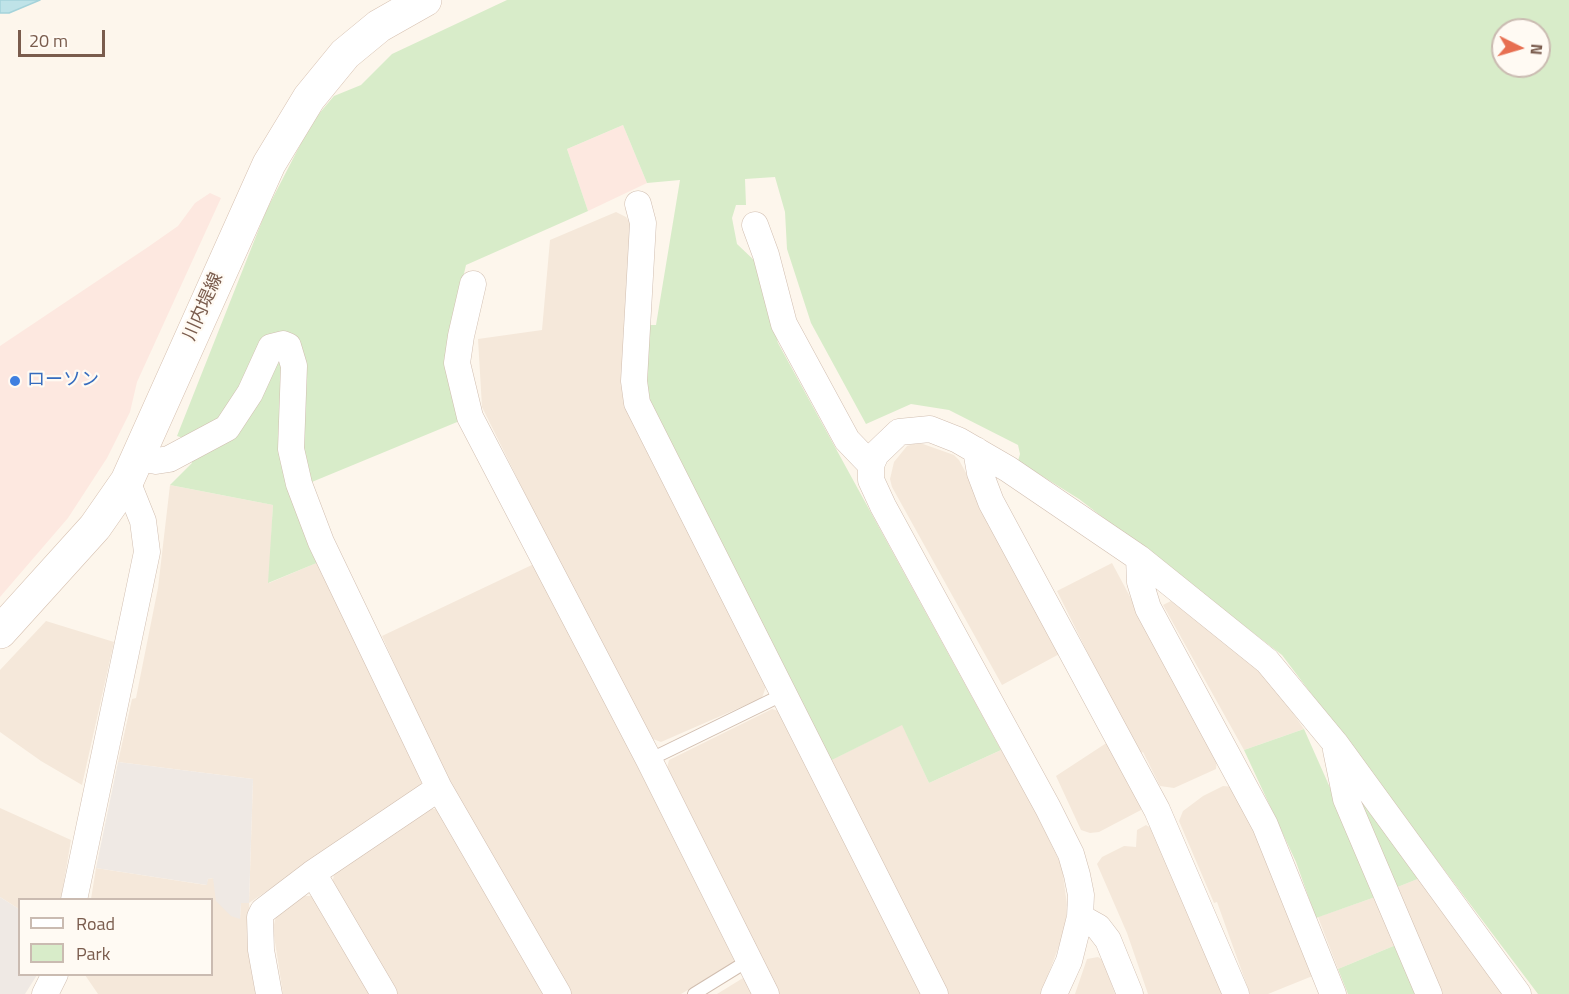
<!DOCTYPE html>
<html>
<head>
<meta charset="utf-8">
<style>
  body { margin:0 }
  #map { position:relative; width:1569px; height:994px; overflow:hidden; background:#fdf6ec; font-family:"Titillium Web",sans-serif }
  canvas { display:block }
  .legend { position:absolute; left:18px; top:898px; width:195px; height:78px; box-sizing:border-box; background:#fffaf3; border:2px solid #cabbb1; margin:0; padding:8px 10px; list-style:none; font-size:18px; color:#7a5c4d }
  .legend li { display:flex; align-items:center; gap:12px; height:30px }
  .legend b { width:30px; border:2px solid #cabbb1 }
  .north { position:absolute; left:1491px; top:18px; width:60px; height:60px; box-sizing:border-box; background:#fffaf3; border:2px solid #cabbb1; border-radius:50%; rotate:95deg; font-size:16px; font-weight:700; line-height:24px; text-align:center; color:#7a5c4d }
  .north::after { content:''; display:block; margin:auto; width:21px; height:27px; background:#e76f51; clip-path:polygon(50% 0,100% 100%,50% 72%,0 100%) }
  .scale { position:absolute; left:18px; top:30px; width:87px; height:27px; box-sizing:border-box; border:3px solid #7a5c4d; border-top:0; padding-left:8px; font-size:18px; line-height:21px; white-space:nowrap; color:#7a5c4d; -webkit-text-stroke:4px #fffaf3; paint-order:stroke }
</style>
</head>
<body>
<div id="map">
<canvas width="1569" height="994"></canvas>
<ul class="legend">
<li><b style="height:8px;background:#fff"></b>Road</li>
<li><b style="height:16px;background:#d8ecc9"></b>Park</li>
</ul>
<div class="north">N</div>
<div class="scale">20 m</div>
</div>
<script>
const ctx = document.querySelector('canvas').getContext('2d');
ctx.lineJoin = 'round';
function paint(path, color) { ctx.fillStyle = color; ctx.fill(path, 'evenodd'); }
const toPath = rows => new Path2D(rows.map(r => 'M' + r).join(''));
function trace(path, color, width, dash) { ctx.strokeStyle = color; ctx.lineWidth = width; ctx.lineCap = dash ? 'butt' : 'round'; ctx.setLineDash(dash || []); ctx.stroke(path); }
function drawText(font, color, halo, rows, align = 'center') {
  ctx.font = font + ' "Titillium Web","Noto Sans JP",sans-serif'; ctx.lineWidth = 4.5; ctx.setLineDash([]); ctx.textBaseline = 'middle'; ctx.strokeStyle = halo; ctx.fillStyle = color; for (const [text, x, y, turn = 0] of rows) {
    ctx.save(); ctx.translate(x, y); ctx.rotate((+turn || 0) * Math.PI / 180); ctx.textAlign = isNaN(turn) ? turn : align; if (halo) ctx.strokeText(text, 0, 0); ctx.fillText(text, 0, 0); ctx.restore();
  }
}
const residential = toPath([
  [616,212,626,217,633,227,623,391,769,678,762,698,661,742,645,736,482,407,478,339,542,330,550,240],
  [914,444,923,444,954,455,959,460,1063,652,1002,685,892,487,890,479,894,462,907,446],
  [170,485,273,505,269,583,321,561,423,777,420,789,249,903,257,994,98,994,85,975,212,974,212,900,91,899,96,868,206,885,208,879,213,878,240,918,241,903,249,903,253,779,118,762,132,699,136,698,158,588],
  [536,563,735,956,734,963,681,994,569,994,512,898,431,746,382,636],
  [1112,563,1217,759,1216,769,1174,788,1160,786,1143,752,1138,754,1057,591],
  [1171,601,1263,670,1304,729,1244,750,1163,605],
  [46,621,114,642,82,785,41,761,0,732,0,670],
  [772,709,782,712,924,994,774,994,665,776,669,760],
  [902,724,929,783,1001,750,1031,802,1062,867,1067,905,1065,930,1041,994,946,994,830,761],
  [1111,740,1142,798,1141,810,1099,832,1090,833,1081,830,1056,776],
  [1223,786,1234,787,1256,827,1315,975,1268,994,1250,994,1217,902,1214,903,1179,821,1183,811,1203,796],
  [0,808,71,840,61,899,20,900,19,909,0,897],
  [424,809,440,809,546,994,396,994,332,885,335,870],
  [1146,825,1156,831,1222,994,1148,994,1127,933,1097,864,1102,857,1124,846,1136,847,1137,830],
  [1420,878,1502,994,1442,994,1395,888],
  [303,896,316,896,373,994,283,994,273,929,276,916],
  [1378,896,1396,945,1338,969,1318,917],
  [1098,957,1103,960,1115,994,1075,994,1087,959],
  [743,978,751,981,757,994,717,994]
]);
const commercial = toPath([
  [623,125,647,183,588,211,567,149],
  [210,193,221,198,137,382,130,412,107,458,68,518,0,597,0,346,148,247,178,226,195,203]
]);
const industrial = toPath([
  [118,762,253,779,249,903,241,903,240,919,231,916,216,901,213,878,208,879,207,885,96,868],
  [0,897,19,909,20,974,37,975,25,994,0,994]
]);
const green = toPath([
  [507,0,1569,0,1569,994,1538,994,1282,655,1079,499,1018,461,1020,454,1018,445,949,410,911,404,866,424,811,323,787,249,785,212,775,177,745,179,746,205,736,205,732,218,737,244,757,263,778,343,1001,750,929,783,902,725,830,761,646,397,646,325,656,325,680,180,647,183,623,125,567,149,588,211,466,265,444,360,462,420,307,484,319,562,268,583,273,505,170,485,192,463,192,441,177,436,266,211,312,122,334,96,361,85,392,54],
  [1503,30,1539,30,1539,66,1503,66],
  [1304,729,1378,896,1316,918,1296,862,1244,750],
  [1359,793,1420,878,1395,888,1354,796],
  [1396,945,1417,994,1348,994,1338,969]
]);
const water = toPath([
  [0,0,40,0,9,13,0,13,0,0]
]);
const lane = toPath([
  [649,760,784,694],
  [694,994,749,960]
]);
const street = toPath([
  [638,204,643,223,634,381,637,403,935,994],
  [755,225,766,255,784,324,847,440,871,465],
  [473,284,461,336,457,363,470,417,649,760,766,994],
  [976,450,980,473,991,502,1157,810,1236,994],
  [139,458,156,461,169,459,227,428,250,393,271,347,283,344,288,346,294,366,291,449,299,484,321,542,439,788,558,994],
  [1139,558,1140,582,1148,608,1265,825,1333,994],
  [1336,750,1346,799,1429,994],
  [313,873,384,994],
  [74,900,147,552,143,521,127,481],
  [1080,917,1098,927,1108,940,1130,994],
  [45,994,55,974],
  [269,994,261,950,260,917,263,911,313,873,439,788],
  [1054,994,1069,961,1080,917,1081,895,1077,875,1071,854,1048,808,883,506,871,480,871,465,876,454,899,432,930,429,958,440,1008,469,1139,558,1267,661,1335,743,1518,994]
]);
const secondary = toPath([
  [0,632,95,527,127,481,269,164,309,98,345,54,379,26,425,0]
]);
const markers = [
  [15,381,6,"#3f7fe0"]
];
const streetNames = [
  ["川内堤線",204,307,-66]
];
const shopNames = [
  ["ローソン",27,381]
];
paint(residential, '#f5e8da');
paint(commercial, '#fde8e0');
paint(industrial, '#efe9e4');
paint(green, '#d8ecc9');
paint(water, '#bfe3e8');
trace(water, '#a5d3da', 1.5);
trace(lane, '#d1beb0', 14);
trace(street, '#d1beb0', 27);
trace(secondary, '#d6c0b0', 34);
trace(lane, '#fff', 12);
trace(street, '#fff', 26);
trace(secondary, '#fff', 33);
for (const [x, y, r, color] of markers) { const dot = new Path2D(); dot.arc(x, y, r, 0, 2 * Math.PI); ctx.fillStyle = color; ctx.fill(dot); trace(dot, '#fffaf3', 2); }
drawText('18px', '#7a5c4d', '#fffaf3', streetNames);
drawText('18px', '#366cbe', '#fffaf3', shopNames, 'left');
</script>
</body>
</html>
